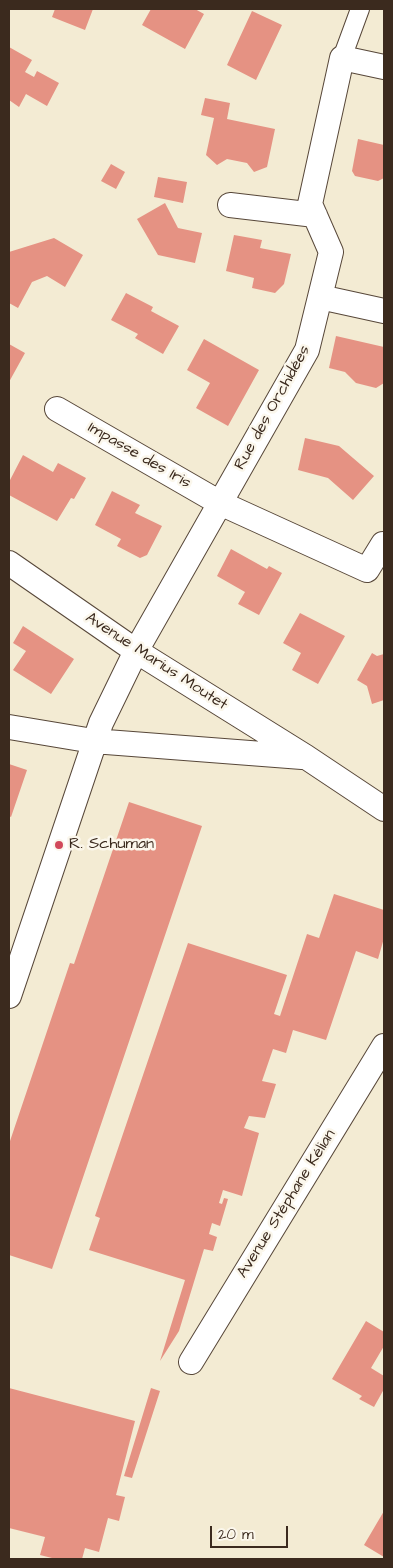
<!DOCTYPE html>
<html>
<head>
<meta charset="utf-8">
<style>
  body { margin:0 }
  #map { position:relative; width:393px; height:1568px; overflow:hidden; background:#f3ebd3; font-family:"Architects Daughter",sans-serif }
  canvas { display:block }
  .frame { position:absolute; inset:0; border:10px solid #3b2a1e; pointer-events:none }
  .scale { position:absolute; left:210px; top:1526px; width:78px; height:22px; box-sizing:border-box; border:2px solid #3b2a1e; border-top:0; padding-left:6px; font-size:15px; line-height:18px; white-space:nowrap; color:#3b2a1e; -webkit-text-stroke:4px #fbf7ec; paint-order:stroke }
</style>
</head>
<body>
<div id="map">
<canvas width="393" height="1568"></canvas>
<div class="frame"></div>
<div class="scale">20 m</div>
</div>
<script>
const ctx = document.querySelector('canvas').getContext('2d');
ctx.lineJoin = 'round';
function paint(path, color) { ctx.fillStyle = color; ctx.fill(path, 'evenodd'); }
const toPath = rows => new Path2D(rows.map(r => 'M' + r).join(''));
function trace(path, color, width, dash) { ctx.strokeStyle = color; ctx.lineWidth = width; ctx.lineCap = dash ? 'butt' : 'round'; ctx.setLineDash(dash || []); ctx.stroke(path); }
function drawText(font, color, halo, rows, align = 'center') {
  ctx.font = font + ' "Architects Daughter",sans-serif'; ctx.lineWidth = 5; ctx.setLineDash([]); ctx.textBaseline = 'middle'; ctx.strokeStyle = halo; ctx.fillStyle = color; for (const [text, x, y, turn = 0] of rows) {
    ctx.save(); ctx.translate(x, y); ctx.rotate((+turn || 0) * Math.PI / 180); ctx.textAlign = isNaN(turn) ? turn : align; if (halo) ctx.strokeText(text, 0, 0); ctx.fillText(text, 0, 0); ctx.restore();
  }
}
const building = toPath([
  [55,9,93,9,85,30,52,17],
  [151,9,195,9,204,14,185,49,142,25],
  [252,11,282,25,256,80,227,65],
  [9,47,32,60,25,72,34,77,37,71,59,83,47,106,26,94,19,107,9,100],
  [205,98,230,103,227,119,275,129,267,167,254,172,247,163,227,159,217,165,206,155,214,118,201,115],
  [358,139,384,145,384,178,378,181,355,176,352,171],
  [111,164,125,172,116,189,101,181],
  [158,177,187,182,183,203,154,197],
  [165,203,178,228,202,233,195,263,158,255,137,219],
  [234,235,262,240,260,248,291,254,284,284,275,293,252,288,254,278,226,271],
  [54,238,83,255,65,287,47,276,32,282,18,308,9,303,9,252],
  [126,293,153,307,151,311,179,326,163,354,135,338,138,334,111,320],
  [336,336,384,347,384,383,376,388,356,383,345,372,329,368],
  [204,339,259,370,228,426,196,408,210,383,187,370],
  [9,344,25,353,9,382],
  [305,438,339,446,374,476,353,500,328,478,298,470],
  [23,455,53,472,58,463,86,478,74,499,71,498,57,521,9,495,9,482],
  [112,491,140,505,135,513,162,526,147,555,140,558,117,546,121,539,95,525],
  [231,549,267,569,269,566,282,573,259,615,238,604,245,592,217,576],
  [300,613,345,636,318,684,292,670,301,653,283,643],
  [23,626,74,659,51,694,13,670,26,651,13,643],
  [372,653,377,656,384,654,384,700,372,704,367,686,357,680],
  [9,764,27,770,11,817,9,816],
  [129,802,202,826,52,1269,9,1255,9,1144,70,963,74,964],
  [334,894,384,910,384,938,378,959,356,951,326,1040,293,1030,286,1053,273,1049,262,1081,276,1084,265,1118,249,1116,244,1128,259,1133,242,1196,223,1190,219,1203,222,1204,224,1198,228,1199,220,1226,212,1223,209,1234,217,1237,213,1251,204,1249,179,1331,160,1361,185,1280,89,1250,100,1218,95,1216,188,943,287,975,274,1014,280,1016,307,934,319,938],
  [366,1321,384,1332,384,1346,371,1368,384,1376,384,1389,374,1407,359,1399,362,1396,332,1379],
  [9,1388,135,1421,116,1495,125,1497,119,1521,108,1518,99,1552,85,1548,82,1559,56,1559,40,1555,45,1537,9,1528],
  [151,1388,160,1391,132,1478,124,1476],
  [384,1511,384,1557,364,1545]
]);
const pedestrian = toPath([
  [342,58,360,9]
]);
const minor = toPath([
  [230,205,315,215],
  [320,297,384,311],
  [57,409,220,503,367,570,383,544],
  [9,563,136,651,306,757,384,809],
  [9,727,93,741,302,757],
  [9,996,101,723,136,651,307,350,331,252,310,204,342,58,384,67],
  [191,1362,384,1046]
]);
const markers = [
  [59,845,5,"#d1495b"]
];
const streetNames = [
  ["Rue des Orchidées",273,408,-61],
  ["Impasse des Iris",139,456,30],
  ["Avenue Marius Moutet",156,662,33],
  ["Avenue Stéphane Kélian",287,1204,-58]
];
const poiNames = [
  ["R. Schuman",69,845]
];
paint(building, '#e59283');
trace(pedestrian, '#574739', 20);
trace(minor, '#574739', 26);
trace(pedestrian, '#fff', 18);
trace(minor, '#fff', 24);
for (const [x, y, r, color] of markers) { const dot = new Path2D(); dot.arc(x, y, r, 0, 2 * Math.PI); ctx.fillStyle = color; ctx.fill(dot); trace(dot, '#fbf7ec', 2); }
drawText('16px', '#3b2a1e', '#fbf7ec', streetNames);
drawText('16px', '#3b2a1e', '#fbf7ec', poiNames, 'left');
</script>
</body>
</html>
